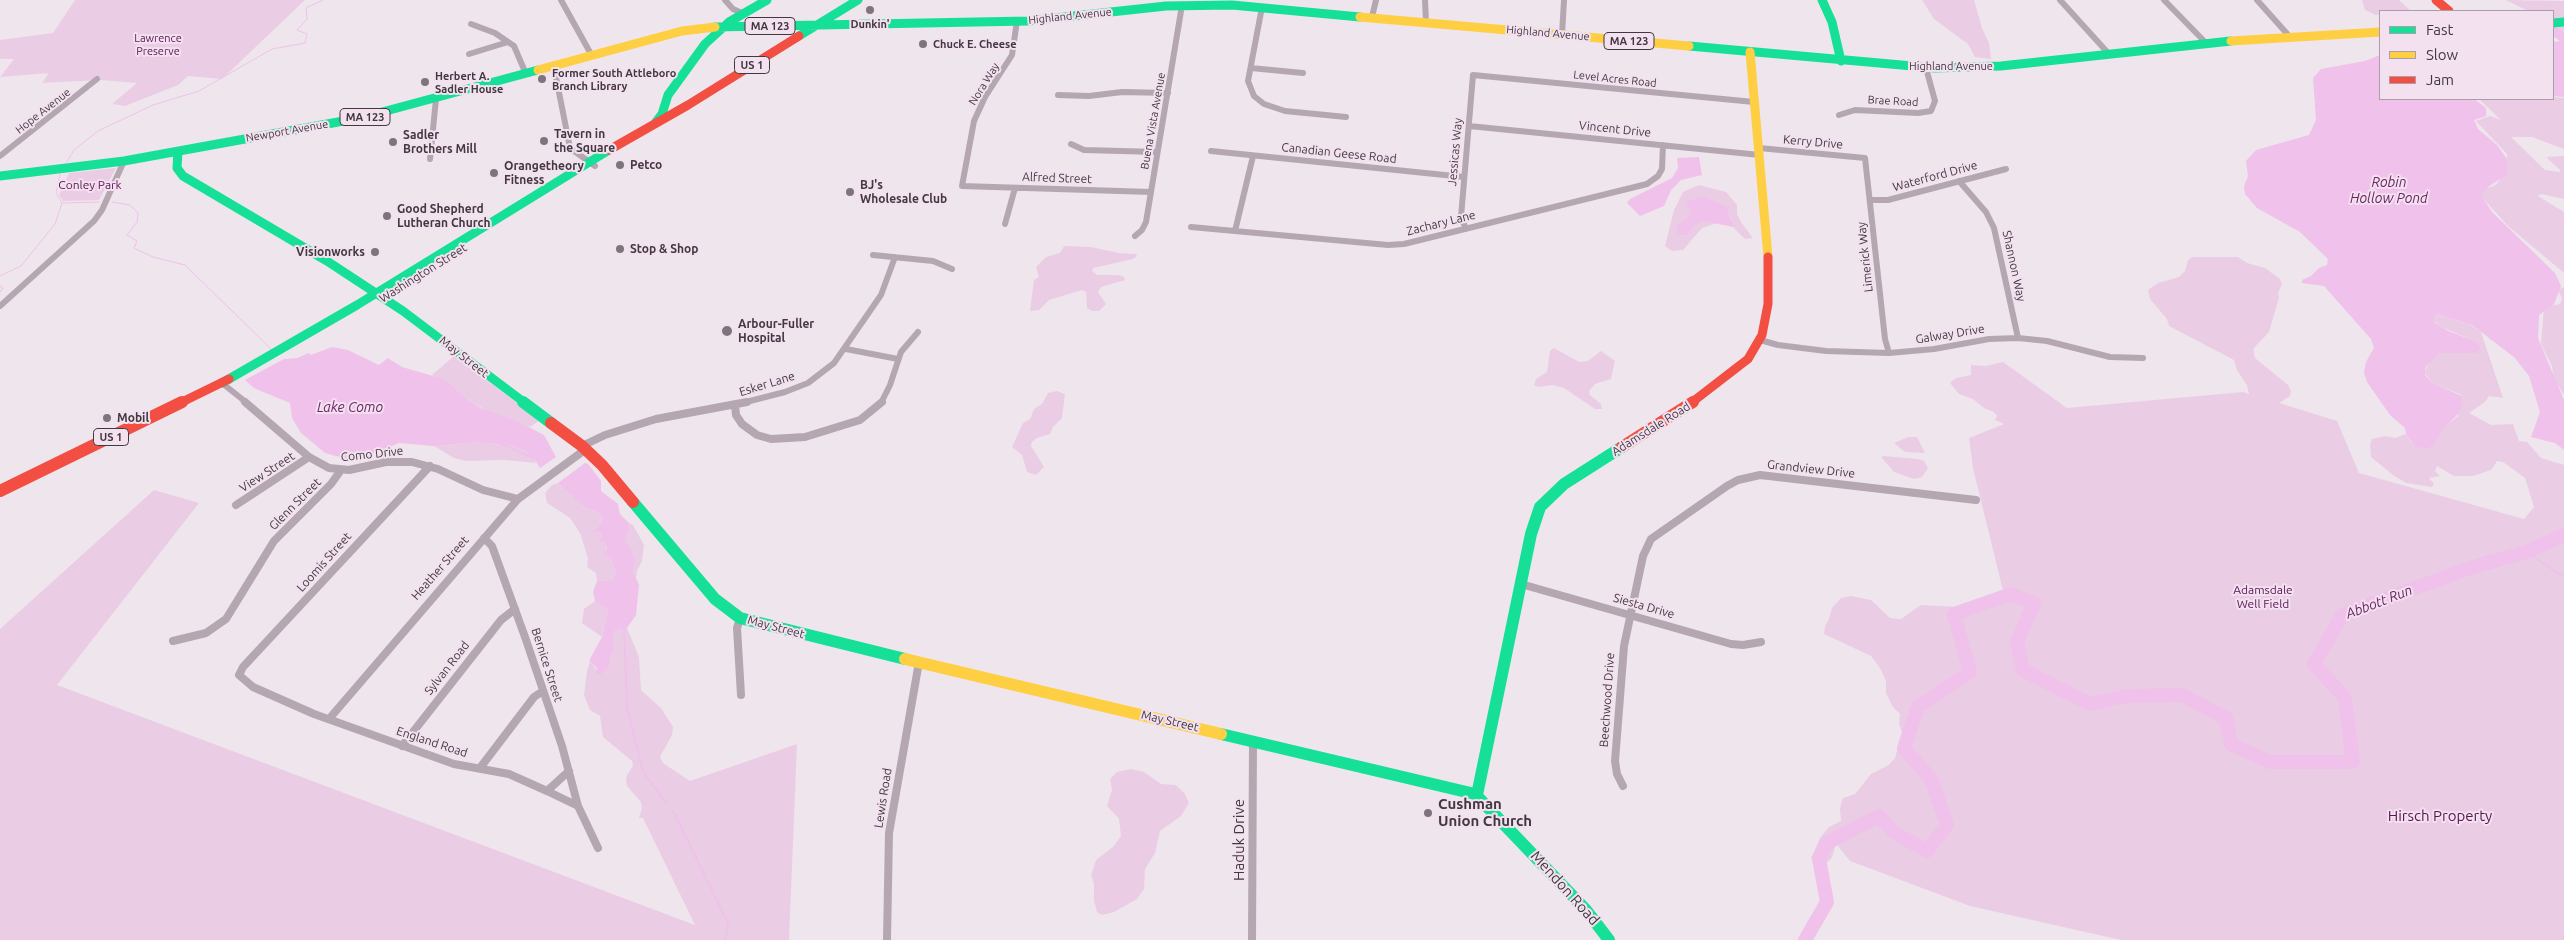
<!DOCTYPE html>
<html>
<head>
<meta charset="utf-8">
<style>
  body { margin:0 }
  #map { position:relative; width:2564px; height:940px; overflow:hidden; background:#efe5ed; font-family:Ubuntu,sans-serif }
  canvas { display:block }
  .legend { position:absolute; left:2379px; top:10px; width:175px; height:90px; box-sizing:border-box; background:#f3e1f0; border:1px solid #ab9ea9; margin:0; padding:6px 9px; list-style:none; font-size:15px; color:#40393f }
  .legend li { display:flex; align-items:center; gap:10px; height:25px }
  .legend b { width:25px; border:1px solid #ab9ea9 }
</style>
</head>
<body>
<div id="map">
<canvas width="2564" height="940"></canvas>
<ul class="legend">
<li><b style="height:6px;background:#16e098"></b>Fast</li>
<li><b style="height:6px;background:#ffcf43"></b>Slow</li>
<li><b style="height:6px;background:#f24e42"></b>Jam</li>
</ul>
</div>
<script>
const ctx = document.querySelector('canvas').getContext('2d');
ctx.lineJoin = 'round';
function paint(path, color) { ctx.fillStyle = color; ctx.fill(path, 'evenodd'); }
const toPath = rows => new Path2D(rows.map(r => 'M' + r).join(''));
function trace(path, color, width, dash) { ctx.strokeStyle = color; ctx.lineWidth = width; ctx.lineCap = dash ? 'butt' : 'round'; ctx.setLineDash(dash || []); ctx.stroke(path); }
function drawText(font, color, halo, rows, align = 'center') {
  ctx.font = font + ' Ubuntu,sans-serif'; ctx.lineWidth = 4; ctx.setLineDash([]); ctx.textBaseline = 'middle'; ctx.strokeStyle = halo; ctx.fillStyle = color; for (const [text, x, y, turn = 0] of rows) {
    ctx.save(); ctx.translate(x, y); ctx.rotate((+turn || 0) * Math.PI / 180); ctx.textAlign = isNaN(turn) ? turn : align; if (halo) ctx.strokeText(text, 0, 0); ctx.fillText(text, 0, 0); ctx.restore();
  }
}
const green = toPath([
  [75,0,305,0,222,79,188,76,178,85,125,106,112,104,137,83,100,80,42,83,49,73,0,77,14,59,0,59,0,40,53,33],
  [1922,0,1974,0,1982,28,1989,43,1991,59,1975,57,1968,44,1934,19],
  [2362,0,2399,0,2411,11,2380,11,2380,15,2376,15,2365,10],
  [2506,0,2564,1,2564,32,2553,25,2553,11,2528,11],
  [2553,97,2564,98,2564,149,2532,137,2511,137,2545,170,2560,172,2560,170,2546,157,2564,156,2564,199,2541,194,2538,196,2564,212,2564,273,2508,226,2479,194,2479,191,2496,185,2507,169,2507,154,2476,121,2490,116,2501,120,2479,99],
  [116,168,99,200,63,201,59,195,69,173],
  [1699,185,1726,192,1737,205,1737,214,1741,222,1753,238,1745,239,1733,227,1733,222,1726,210,1691,210,1691,214,1677,225,1688,235,1695,224,1704,220,1717,223,1702,228,1683,250,1672,251,1665,246,1674,210,1683,192],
  [1064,246,1091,247,1119,253,1136,254,1137,256,1133,259,1093,268,1092,271,1097,275,1118,275,1124,277,1125,280,1101,287,1098,292,1106,304,1099,311,1092,311,1087,308,1086,292,1082,290,1049,300,1039,310,1030,311,1034,280,1039,277,1036,267,1046,257,1060,253],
  [2192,257,2238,257,2247,263,2265,268,2280,279,2282,284,2278,293,2279,298,2269,332,2253,349,2255,358,2288,385,2291,391,2290,396,2279,403,2337,421,2359,473,2524,519,2534,507,2525,478,2503,462,2497,461,2491,470,2473,476,2454,476,2437,466,2435,471,2440,476,2429,478,2434,484,2432,487,2406,483,2393,475,2371,457,2370,444,2372,439,2385,436,2395,438,2406,434,2412,443,2434,445,2447,425,2458,416,2462,395,2432,383,2424,372,2433,358,2440,353,2477,353,2475,341,2441,327,2433,320,2437,314,2471,325,2481,332,2503,398,2489,396,2485,402,2469,413,2491,425,2513,424,2519,441,2527,442,2541,458,2564,465,2564,940,2121,940,1970,906,1850,861,1838,846,1848,833,1840,837,1835,847,1832,858,1818,870,1811,858,1820,838,1829,827,1841,821,1840,808,1843,798,1855,794,1871,774,1889,765,1895,758,1902,733,1899,724,1900,714,1893,707,1886,693,1886,681,1880,668,1871,656,1824,634,1825,626,1829,619,1832,608,1841,598,1851,596,1871,600,1890,618,1901,619,1921,605,1960,607,1977,603,1993,596,2004,595,1973,468,1969,438,2004,424,1995,420,1997,416,1994,412,1984,408,1973,399,1959,394,1950,383,1956,378,1971,375,1971,365,1986,366,2003,362,2067,408,2243,392,2249,394,2247,385,2237,370,2234,360,2169,326,2167,319,2150,299,2148,290,2158,283,2179,277,2185,271,2188,260],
  [2564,287,2564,395,2554,379,2552,366,2541,344,2544,307,2560,304,2562,298,2558,290],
  [1554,348,1579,362,1588,361,1601,351,1615,361,1611,379,1595,384,1589,391,1590,395,1601,404,1602,409,1595,409,1564,388,1552,385,1538,387,1534,385,1536,379,1547,372,1550,351],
  [454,356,540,420,530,427,489,412,467,399,451,384,432,375],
  [1057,391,1065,394,1062,418,1053,427,1050,434,1037,438,1032,442,1031,446,1044,467,1036,475,1027,472,1022,455,1012,447,1023,423,1030,419,1034,409,1042,404,1048,393],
  [1908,437,1917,437,1925,453,1905,452,1894,443],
  [477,442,514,446,525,451,534,458,536,463,504,460,466,461,454,458,434,446],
  [1884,456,1918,459,1924,461,1928,468,1922,477,1914,479,1894,472,1881,457],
  [558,483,582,506,601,514,602,522,589,536,596,532,601,533,602,536,598,540,606,544,607,556,611,559,616,574,611,580,597,581,596,573,587,567,588,558,580,533,570,518,547,503,545,493,552,485],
  [154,490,199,503,57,685,695,925,643,818,639,818,642,808,641,802,627,786,626,781,627,775,633,766,632,761,603,737,600,716,590,710,584,695,587,671,590,662,597,670,611,659,613,633,616,630,627,628,639,657,641,690,661,708,673,727,672,735,660,757,663,763,690,781,797,744,789,940,0,940,0,629],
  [628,522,633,525,644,545,642,561,637,571,636,578,633,571,633,564,625,539,630,528],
  [595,601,608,610,602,637,582,623,584,609],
  [1131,769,1144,772,1161,784,1176,785,1185,794,1189,803,1181,816,1160,831,1155,853,1145,869,1144,889,1137,899,1114,912,1102,915,1097,912,1094,901,1094,884,1091,875,1096,860,1113,847,1121,836,1119,819,1107,806,1112,790,1110,779,1117,772]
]);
const water = toPath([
  [2553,25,2564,32,2564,97,2553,96,2553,42,2560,41,2553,36],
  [2380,55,2380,99,2474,99,2486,108,2486,116,2474,120,2478,129,2497,145,2507,159,2507,175,2489,186,2481,195,2492,212,2555,273,2561,286,2554,304,2539,315,2538,338,2564,400,2564,450,2555,443,2531,437,2540,412,2529,376,2515,358,2472,325,2437,314,2434,318,2434,322,2448,331,2475,341,2480,346,2480,349,2477,353,2440,353,2425,368,2425,375,2432,383,2462,396,2462,406,2460,412,2447,425,2434,445,2426,449,2415,446,2406,434,2405,428,2390,415,2367,382,2364,373,2366,362,2374,348,2371,339,2324,286,2302,283,2302,280,2311,276,2319,268,2327,265,2328,259,2300,232,2257,208,2245,194,2244,186,2248,176,2246,161,2256,150,2309,135,2316,120,2313,78,2321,69,2365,61],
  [1699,157,1702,175,1681,180,1671,190,1664,206,1640,216,1627,203,1630,199,1672,178,1678,168,1677,158],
  [1703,197,1727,207,1730,218,1733,222,1733,227,1704,221,1695,225,1688,235,1680,235,1677,232,1677,225,1691,214,1686,201],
  [332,347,348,350,379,365,388,358,402,367,440,378,451,384,467,399,481,408,519,422,544,435,556,457,540,468,534,458,525,451,514,446,477,442,434,446,399,443,368,456,351,460,325,453,301,433,292,418,290,403,254,388,245,380,284,359,297,358,309,353,311,355],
  [585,463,588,464,601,481,601,491,618,504,620,514,628,522,630,528,625,539,635,559,633,571,639,585,636,615,627,628,616,630,613,633,613,647,609,666,601,674,596,674,597,668,590,662,590,659,602,637,608,610,595,601,593,592,597,581,611,580,616,574,611,559,604,554,607,550,606,544,598,540,602,536,601,533,596,532,588,537,602,522,601,514,582,506,558,483]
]);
const streamFar1 = toPath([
  [67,162,74,150,98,131,153,105,199,91,272,49,305,43,307,34,297,30,307,19,306,8,323,0],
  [112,202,130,205,138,213,137,222,127,235,137,241,134,248,153,257,185,265,272,350],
  [62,203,99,202],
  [0,276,21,266,55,224,62,203,56,193,60,174],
  [0,286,3,288,0,292]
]);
const stream = toPath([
  [499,443,536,459],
  [2526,552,2564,577],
  [624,627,627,707,643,772,666,803],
  [673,811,728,923,725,940]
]);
const river = toPath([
  [1805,940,1827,902,1819,859,1827,843,1879,816,1893,832,1927,851,1947,825,1931,779,1904,748,1918,707,1970,672,1954,614,2011,594,2034,603,2017,642,2023,670,2090,704,2128,696,2182,695,2226,718,2231,744,2270,762,2353,762,2345,698,2314,664,2342,615,2473,567,2526,552,2564,535]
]);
const streetFar1 = toPath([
  [561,0,592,56],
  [725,0,733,9,742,13],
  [1425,0,1426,22],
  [2060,0,2109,54],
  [2164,0,2206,43],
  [2257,0,2290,37],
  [1262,7,1248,81,1254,96,1264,104,1285,111,1346,117],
  [1372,17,1376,0],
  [1017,21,1012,55,985,97,974,121,962,186,1151,192],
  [471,24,495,33,514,46,526,74],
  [1562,35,1564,0],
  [469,54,508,42],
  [554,67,570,148,595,166],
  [1251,68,1303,73],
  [1058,95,1089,96,1122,92,1168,93],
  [1839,115,1855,110,1918,113,1931,111,1935,101,1926,68],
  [1469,126,1760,155],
  [1071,144,1084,150,1157,152],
  [1759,148,1865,158,1885,339,1889,353],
  [1211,151,1464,177],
  [0,156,97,79],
  [430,159,436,99],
  [1959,181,1986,212,1994,228,2018,338],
  [1870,200,1888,200,2006,169],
  [1005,224,1015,188],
  [1191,227,1388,245,1404,244,1647,184,1658,176,1662,169,1663,145],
  [1466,229,1461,217,1473,75,1754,102],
  [1235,231,1253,156],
  [1135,236,1142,230,1146,222,1182,5],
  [873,255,933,261,952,269],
  [0,306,94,221,102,210,124,161],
  [1760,340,1778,345,1826,351,1889,353,1934,349,1989,339,2018,338,2047,341,2110,357,2143,358],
  [846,349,898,359],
  [222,383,247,403],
  [742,403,785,392,808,383,834,363,881,295,895,257],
  [881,403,890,385,901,352,918,332]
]);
const street = toPath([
  [245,402,309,457,329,468,349,470,386,462,412,462,438,469,483,490,518,499],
  [735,405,736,415,742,424,757,435,771,439,805,437,860,420,882,402],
  [582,446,605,435,656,419,747,402],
  [430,466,243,667,239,675,253,687,314,714,454,764,509,774,547,791,578,806,598,848],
  [236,505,309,457],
  [484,538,492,546,525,637,562,746,578,806],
  [1521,584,1731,644,1743,645,1761,642],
  [740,618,737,628,741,695],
  [173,641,206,633,226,619,274,541,331,484,341,470],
  [329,719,518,499,586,449],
  [402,746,501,620,515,609],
  [480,768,534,697,543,691],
  [1623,786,1617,774,1615,761,1624,646,1643,556,1651,539,1727,486,1738,480,1760,475,1976,500],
  [547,791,569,771],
  [887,940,889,833,919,662],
  [1252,940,1253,740]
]);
const fastFar1 = toPath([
  [1822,0,1832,22,1841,61],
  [2553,23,2564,22],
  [715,27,1028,21,1166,6,1232,5,1360,17],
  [799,36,858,0],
  [1689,46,1935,68,2001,66,2231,41],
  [656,122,662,114,668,95,705,44,729,22,767,0],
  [178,151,177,168,183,176,327,261,403,311,525,403],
  [0,176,124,161,360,118,538,70],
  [222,383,357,305,609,150]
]);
const fast = toPath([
  [523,402,551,423],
  [633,502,715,599,740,618,905,659],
  [1221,734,1475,794,1586,910,1609,940],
  [1477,795,1531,534,1540,507,1564,484,1622,447]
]);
const slowFar1 = toPath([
  [1360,17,1689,46],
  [2231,41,2380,32],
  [1750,52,1768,257],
  [538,70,682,31,715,27]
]);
const slow = toPath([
  [905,659,1221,734]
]);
const jamFar1 = toPath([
  [2436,0,2449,11],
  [609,150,688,105,799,36],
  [180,403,229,379],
  [1691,403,1748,359,1762,335,1768,304,1768,257]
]);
const jam = toPath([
  [551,423,582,446,602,465,633,502],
  [1622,447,1693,402],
  [0,491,182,402]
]);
const markers = [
  [870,10,5,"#7d757c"],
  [923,44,5,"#7d757c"],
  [542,79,5,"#7d757c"],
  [425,82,5,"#7d757c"],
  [544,141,5,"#7d757c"],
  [393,142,5,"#7d757c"],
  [620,165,5,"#7d757c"],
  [494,173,5,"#7d757c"],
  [850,192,5,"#7d757c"],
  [387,216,5,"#7d757c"],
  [620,249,5,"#7d757c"],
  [375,252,5,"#7d757c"],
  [727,331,6,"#7d757c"],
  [107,418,5,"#7d757c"],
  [1428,813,5,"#7d757c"]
];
const farStreetnames = [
  ["Highland Avenue",1070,16,-6],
  ["Highland Avenue",1548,33,5],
  ["Highland Avenue",1951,66],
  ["Level Acres Road",1615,79,6],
  ["Nora Way",984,84,-58],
  ["Brae Road",1893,101,3],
  ["Hope Avenue",43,111,-38],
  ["Buena Vista Avenue",1153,121,-80],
  ["Newport Avenue",287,131,-10]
];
const farPoinames = [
  ["Dunkin'",870,24,"center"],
  ["Chuck E. Cheese",933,44],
  ["Former South Attleboro",552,73],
  ["Branch Library",552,86],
  ["Herbert A.",435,76],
  ["Sadler House",435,89]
];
const shields = [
  [770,26,50],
  [1629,41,50],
  [752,65,35],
  [365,117,50],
  [111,437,35]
];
const shieldNames = [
  ["MA 123",770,26],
  ["MA 123",1629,41],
  ["US 1",752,65],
  ["MA 123",365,117],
  ["US 1",111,437]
];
const farParknames = [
  ["Lawrence",158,38],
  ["Preserve",158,51]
];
const streetNames = [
  ["Vincent Drive",1615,129,6],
  ["Kerry Drive",1813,142,5],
  ["Jessicas Way",1455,152,-85],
  ["Canadian Geese Road",1339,153,6],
  ["Waterford Drive",1935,176,-15],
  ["Alfred Street",1057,178,2],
  ["Zachary Lane",1441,223,-14],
  ["Limerick Way",1865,257,-96],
  ["Shannon Way",2014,266,78],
  ["Washington Street",423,273,-32],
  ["Galway Drive",1950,334,-9],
  ["May Street",464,357,38],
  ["Esker Lane",767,384,-17],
  ["Adamsdale Road",1651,429,-32],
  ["Como Drive",372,454,-6],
  ["Grandview Drive",1811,469,6],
  ["View Street",267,472,-33],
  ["Glenn Street",295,504,-45],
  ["Loomis Street",324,562,-48],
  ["Heather Street",440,568,-49],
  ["Siesta Drive",1644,606,16],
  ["May Street",776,627,15],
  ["Bernice Street",547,665,72],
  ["Sylvan Road",447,668,-52],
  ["Beechwood Drive",1607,700,-86],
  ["May Street",1170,721,13],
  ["England Road",432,742,18],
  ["Lewis Road",883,798,-81]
];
const poiNames = [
  ["Tavern in",554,134],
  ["the Square",554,148],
  ["Sadler",403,135],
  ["Brothers Mill",403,149],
  ["Petco",630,165],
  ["Orangetheory",504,166],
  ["Fitness",504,180],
  ["BJ's",860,185],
  ["Wholesale Club",860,199],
  ["Good Shepherd",397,209],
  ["Lutheran Church",397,223],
  ["Stop & Shop",630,249],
  ["Visionworks",365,252,"right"],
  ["Arbour-Fuller",738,324],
  ["Hospital",738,338],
  ["Mobil",117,418]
];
const parkNames = [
  ["Conley Park",90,185],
  ["Adamsdale",2263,590],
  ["Well Field",2263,604]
];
const waterNames = [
  ["Robin",2389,182],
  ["Hollow Pond",2389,198],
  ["Lake Como",350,407],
  ["Abbott Run",2379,602,-21]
];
const nearPoinames = [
  ["Cushman",1438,804],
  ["Union Church",1438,821]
];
const nearParknames = [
  ["Hirsch Property",2440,816]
];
const nearStreetnames = [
  ["Haduk Drive",1239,840,-90],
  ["Mendon Road",1565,888,48]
];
paint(green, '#eacde5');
paint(water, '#f0c1ea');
trace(streamFar1, '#f0c1ea', 1);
trace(stream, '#f0c1ea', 2);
trace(river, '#f0c1ea', 14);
trace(streetFar1, '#b4a7b2', 6);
trace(street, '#b4a7b2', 8);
trace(fastFar1, '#16e098', 9);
trace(fast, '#16e098', 12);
trace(slowFar1, '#ffcf43', 9);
trace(slow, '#ffcf43', 12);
trace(jamFar1, '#f24e42', 9);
trace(jam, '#f24e42', 12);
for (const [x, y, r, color] of markers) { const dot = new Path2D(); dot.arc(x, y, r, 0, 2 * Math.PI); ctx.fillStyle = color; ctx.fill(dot); trace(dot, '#f3e1f0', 2); }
drawText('11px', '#40393f', '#f3e1f0', farStreetnames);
drawText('bold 11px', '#40393f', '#f3e1f0', farPoinames, 'left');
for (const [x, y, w] of shields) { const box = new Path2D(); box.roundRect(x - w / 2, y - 8.5, w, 17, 4); ctx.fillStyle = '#f3e1f0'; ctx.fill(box); trace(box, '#40393f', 1); }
drawText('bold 11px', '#40393f', null, shieldNames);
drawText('11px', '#5a1355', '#f3e1f0', farParknames);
drawText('12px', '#40393f', '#f3e1f0', streetNames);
drawText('bold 12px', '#40393f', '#f3e1f0', poiNames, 'left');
drawText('12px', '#5a1355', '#f3e1f0', parkNames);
drawText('italic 14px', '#6b2566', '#f3e1f0', waterNames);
drawText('bold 15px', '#40393f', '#f3e1f0', nearPoinames, 'left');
drawText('15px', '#5a1355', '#f3e1f0', nearParknames);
drawText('15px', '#40393f', '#f3e1f0', nearStreetnames);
</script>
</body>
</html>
